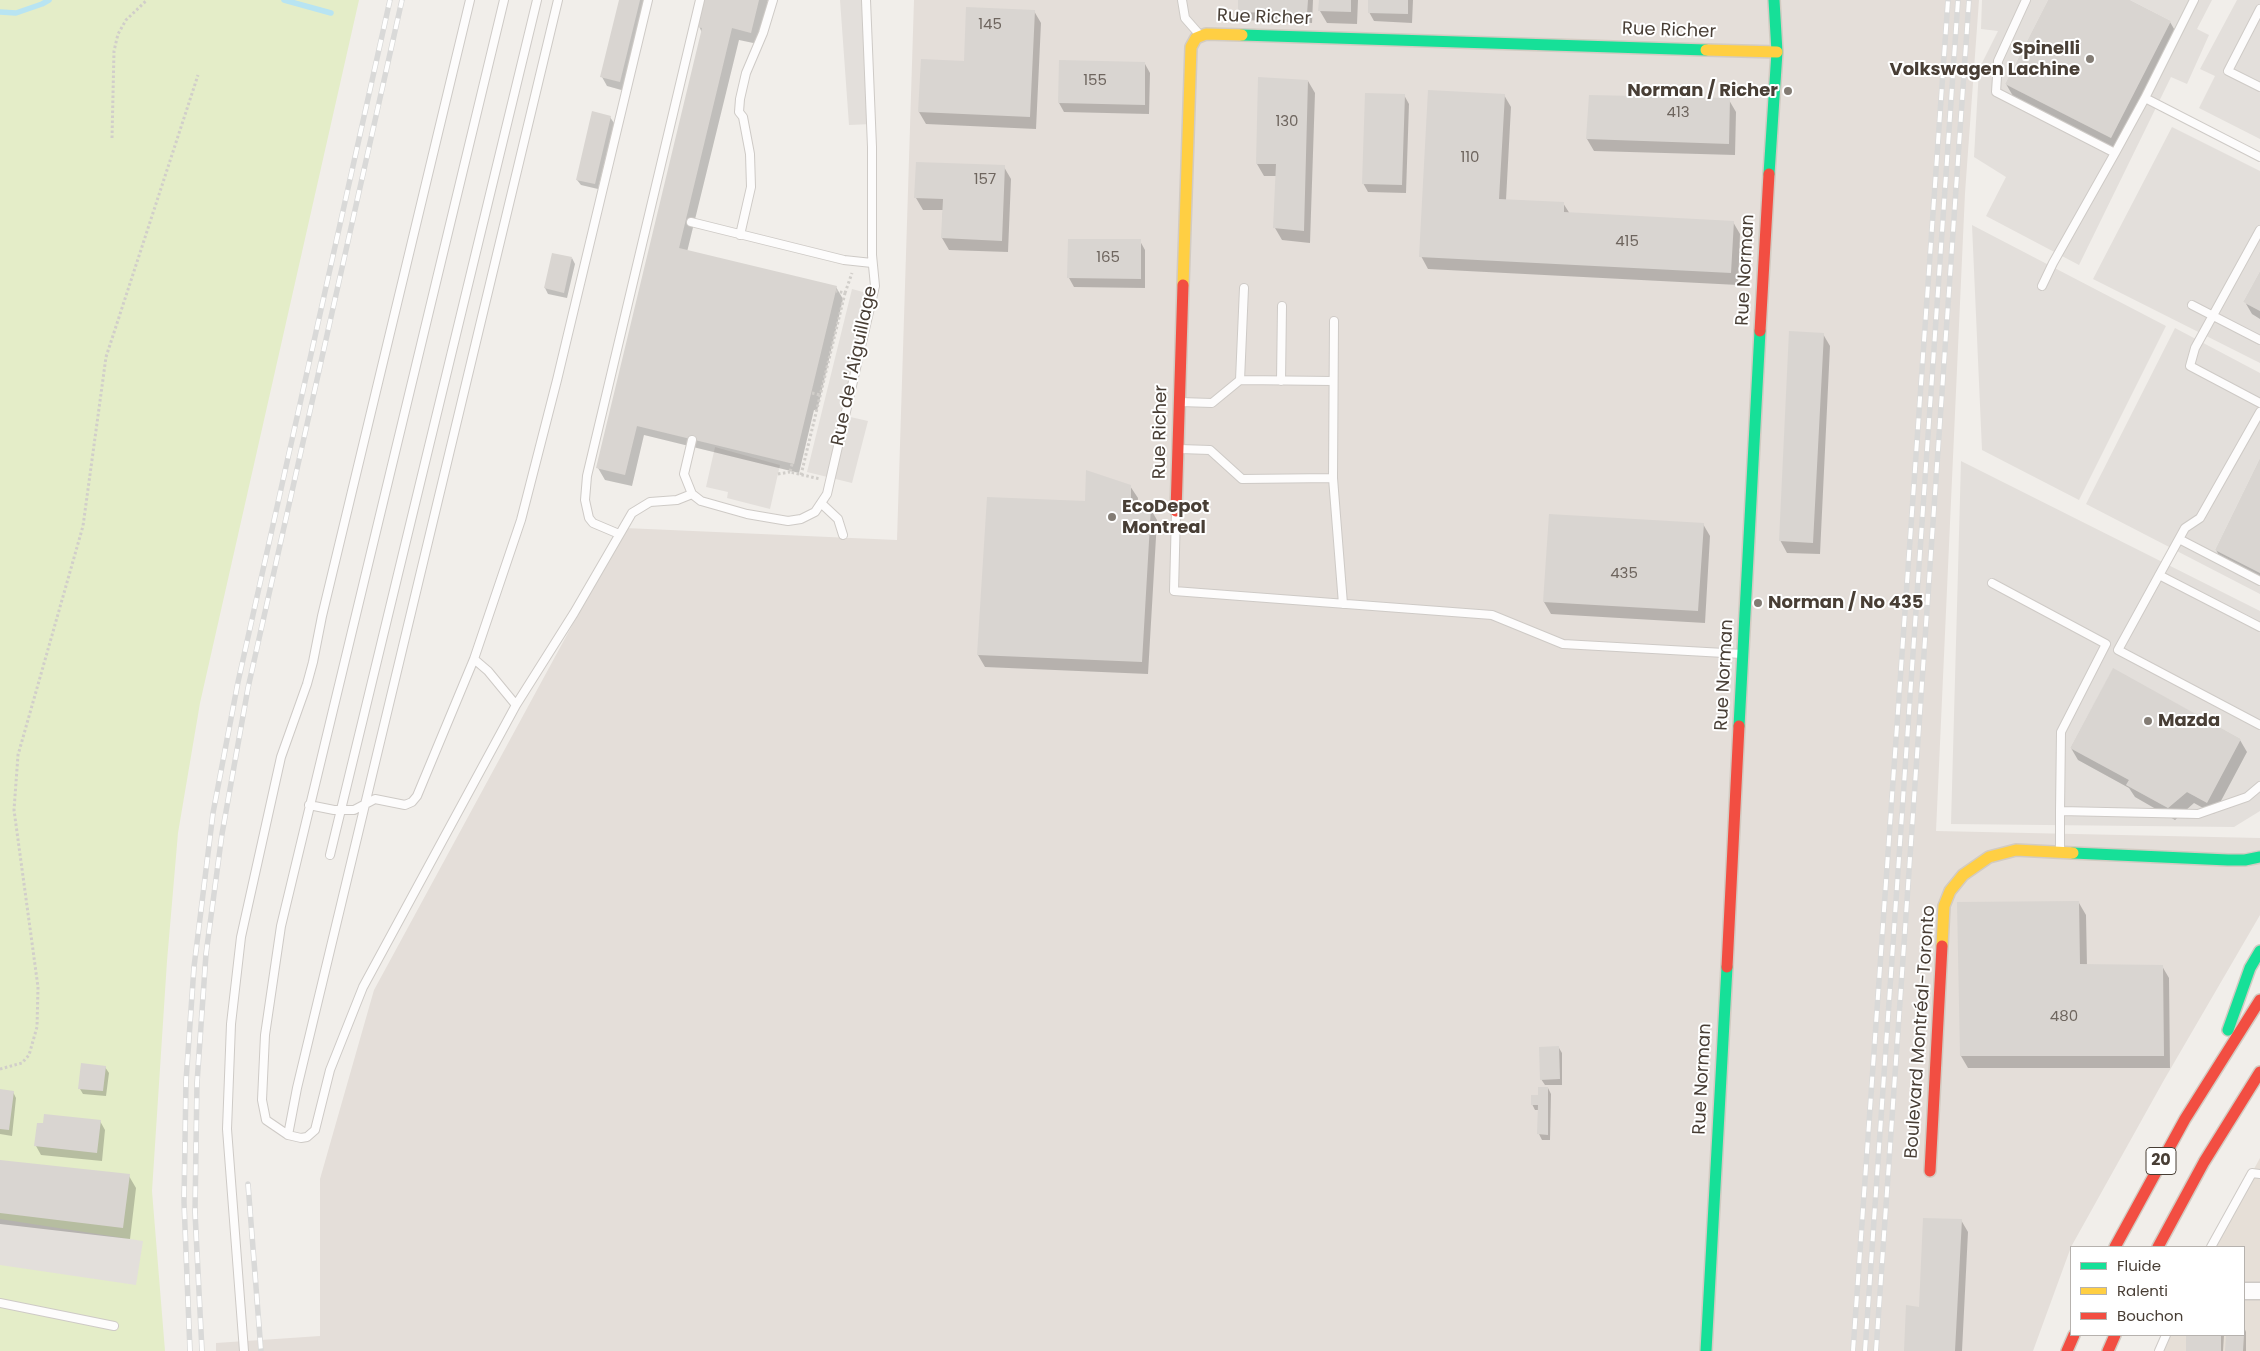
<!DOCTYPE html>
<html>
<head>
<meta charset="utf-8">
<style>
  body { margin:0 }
  #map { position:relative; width:2260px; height:1351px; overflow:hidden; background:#f1eeea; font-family:Poppins,sans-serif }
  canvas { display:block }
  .legend { position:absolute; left:2070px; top:1246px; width:175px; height:90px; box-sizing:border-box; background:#fff; border:1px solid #b6b2ae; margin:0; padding:6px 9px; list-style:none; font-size:15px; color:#483e35 }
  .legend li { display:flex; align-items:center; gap:10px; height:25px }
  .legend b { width:25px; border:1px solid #b6b2ae }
</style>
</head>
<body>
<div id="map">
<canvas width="2260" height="1351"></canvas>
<ul class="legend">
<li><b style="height:6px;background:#16e098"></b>Fluide</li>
<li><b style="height:6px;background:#ffcf43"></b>Ralenti</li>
<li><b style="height:6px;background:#f24e42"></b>Bouchon</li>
</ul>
</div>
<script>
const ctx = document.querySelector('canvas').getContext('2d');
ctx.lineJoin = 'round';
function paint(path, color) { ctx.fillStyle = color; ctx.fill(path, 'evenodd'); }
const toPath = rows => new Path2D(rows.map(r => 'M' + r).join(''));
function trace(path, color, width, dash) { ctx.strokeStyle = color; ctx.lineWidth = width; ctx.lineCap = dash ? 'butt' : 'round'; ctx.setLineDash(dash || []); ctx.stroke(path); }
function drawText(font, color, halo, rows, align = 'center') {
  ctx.font = font + ' Poppins,sans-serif'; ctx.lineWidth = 4; ctx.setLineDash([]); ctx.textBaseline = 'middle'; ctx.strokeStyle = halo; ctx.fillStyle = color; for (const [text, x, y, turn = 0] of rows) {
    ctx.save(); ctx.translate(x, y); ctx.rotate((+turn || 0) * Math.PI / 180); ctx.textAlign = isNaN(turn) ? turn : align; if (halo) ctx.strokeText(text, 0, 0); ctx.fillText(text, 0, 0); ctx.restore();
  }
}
const residential = toPath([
  [2260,1158,2260,1351,2159,1351,2166,1335,2244,1335,2244,1247,2211,1247]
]);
const industrial = toPath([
  [914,0,1979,0,1965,193,1936,831,2260,838,2260,915,2164,1080,2071,1247,2033,1351,216,1351,216,1343,320,1336,320,1179,374,990,625,528,897,540]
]);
const green = toPath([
  [0,0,359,0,200,703,178,833,167,961,152,1191,165,1351,0,1351]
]);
const parking = toPath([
  [840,0,866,0,872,124,849,125],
  [1982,0,2048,0,2005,84,2111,138,2171,21,2130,0,2212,0,2197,29,2209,35,2187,84,2171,77,2079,265,1986,216,2006,177,1974,157,1979,69,1998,31,1981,29],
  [2237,0,2260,0,2260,139,2199,108,2215,76,2200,69],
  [2172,127,2260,171,2260,271,2243,302,2260,311,2260,363,2093,279],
  [1972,225,2166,326,2079,500,1982,450],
  [852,289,874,295,846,416,868,421,852,483,807,472],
  [2175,328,2260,373,2260,458,2215,550,2260,573,2260,594,2086,504],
  [715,447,780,465,770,509,727,498,728,492,706,487],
  [1961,461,2260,611,2260,811,2234,827,1951,824],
  [2113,669,2241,739,2207,802,2187,792,2168,808,2126,785,2129,780,2070,748],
  [0,1219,143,1241,136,1285,0,1265]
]);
const shadow = toPath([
  [620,0,646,0,625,91,607,86,602,77],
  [705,0,768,0,758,44,739,40,687,252,836,287,843,299,817,411,814,410,799,473,644,435,632,486,605,480,598,468,702,33,699,26],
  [1239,0,1313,0,1312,23,1244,20,1239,11],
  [1320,0,1358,0,1357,24,1327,23,1320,11],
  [1370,0,1413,0,1412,23,1374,21,1369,12],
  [2049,0,2127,0,2170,22,2177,34,2118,150,2013,96,2006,84],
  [1034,11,1041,23,1036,129,926,124,919,112],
  [1145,64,1150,73,1149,114,1064,112,1059,103],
  [1308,81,1315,93,1310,243,1282,240,1275,228,1277,176,1264,176,1257,164],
  [1404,95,1409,104,1406,193,1368,192,1363,183],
  [1504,95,1511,107,1506,200,1563,203,1570,214,1733,222,1740,234,1738,285,1428,269,1421,256],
  [1729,100,1736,112,1735,155,1594,151,1587,139],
  [610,117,614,123,598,189,581,185,577,180],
  [1004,167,1011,179,1008,252,949,250,942,238,943,210,923,210,916,198],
  [1069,240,1140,241,1145,250,1145,288,1074,287,1069,278],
  [572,258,575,264,567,298,548,294,545,288],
  [2260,273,2260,319,2252,314,2245,302],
  [1823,334,1830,346,1820,554,1787,553,1780,540],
  [2260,461,2260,581,2223,562,2216,550],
  [1130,486,1138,498,1137,509,1150,508,1157,520,1148,674,985,667,978,655,1086,502],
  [1703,524,1710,536,1705,623,1551,614,1544,602],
  [2240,740,2247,752,2214,814,2194,803,2175,820,2135,797,2129,788,2078,760,2071,748],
  [1958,903,2079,903,2086,915,2087,966,2162,966,2169,978,2170,1068,1968,1068,1961,1056],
  [1559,1048,1562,1053,1562,1085,1545,1085,1541,1079],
  [105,1067,109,1073,106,1096,83,1094,80,1089],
  [1548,1088,1551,1094,1550,1140,1542,1140,1539,1134,1539,1110,1535,1110,1532,1104],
  [0,1090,13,1092,16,1098,12,1136,0,1134],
  [100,1121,105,1130,102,1161,41,1155,36,1146],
  [0,1161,129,1176,136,1188,130,1239,0,1224],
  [1961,1220,1968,1232,1962,1351,1905,1351,1920,1309],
  [2244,1327,2246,1332,2246,1351,2226,1351,2227,1335,2244,1335],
  [2187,1335,2224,1335,2223,1351,2187,1351]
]);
const stream = toPath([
  [284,0,331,13],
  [0,12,16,13,42,4,49,0]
]);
const building = toPath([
  [619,0,640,0,620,82,600,77],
  [704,0,759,0,751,33,732,28,679,248,837,286,794,464,637,426,625,475,596,468,702,28,697,27],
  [1238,0,1308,0,1307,14,1238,12],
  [1319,0,1351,0,1351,12,1318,11],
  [1368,0,1408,0,1408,14,1368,13],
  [2048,0,2130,0,2171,21,2111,138,2005,84],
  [966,7,1035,10,1030,117,918,112,921,59,964,61],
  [1059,60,1145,62,1145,105,1058,103],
  [1258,77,1308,80,1304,231,1273,228,1276,164,1256,164],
  [1428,90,1505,94,1499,199,1564,202,1564,212,1734,221,1731,273,1419,257],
  [1365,93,1405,94,1402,185,1362,184],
  [1589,95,1730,98,1729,144,1586,139],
  [592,111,611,116,595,184,576,180],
  [916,162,1005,165,1002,241,941,238,943,199,914,198],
  [1068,239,1141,239,1141,279,1067,278],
  [552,253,572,257,564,293,544,288],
  [2260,271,2260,311,2243,302],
  [1789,331,1824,333,1813,543,1779,541],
  [2260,458,2260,573,2215,550],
  [1086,470,1131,485,1131,508,1151,507,1142,662,977,655,987,497,1085,501],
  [1549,514,1704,523,1698,611,1543,602],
  [2113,668,2241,739,2207,803,2187,792,2168,808,2126,785,2129,780,2070,748],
  [2079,901,2080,964,2163,965,2164,1056,1960,1056,1957,902],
  [1559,1046,1560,1079,1540,1080,1539,1047],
  [81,1063,106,1066,103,1091,78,1089],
  [1538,1087,1548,1087,1548,1135,1537,1134,1538,1105,1531,1105,1531,1095,1538,1095],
  [0,1089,14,1091,9,1130,0,1129],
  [44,1114,101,1120,97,1153,34,1146,37,1123,43,1123],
  [0,1160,130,1174,123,1228,0,1213],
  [1923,1218,1962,1219,1955,1351,1904,1351,1906,1305,1919,1307],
  [2186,1335,2221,1335,2221,1351,2186,1351],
  [2226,1335,2244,1335,2243,1351,2225,1351]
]);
const path = toPath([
  [112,138,114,51,118,34,126,20,147,0],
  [845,293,852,273],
  [812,393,820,395],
  [792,464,790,472,820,479],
  [778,474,790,472],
  [801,475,845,293,836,291],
  [0,1069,22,1063,29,1055,37,1027,38,987,14,810,18,755,83,526,106,357,198,75]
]);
const lane = toPath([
  [504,0,281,926,265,1035,262,1100,266,1120,288,1135,301,1138,307,1137,315,1130,330,1070,363,987,516,705,574,613,632,513,650,502,677,500,692,494],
  [1182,0,1185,18,1199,34],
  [2026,0,1998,61,1996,92,2115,153,2145,98],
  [2194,0,2145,98,2260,157],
  [2260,9,2228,71,2260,87],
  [691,222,844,260,872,263],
  [2260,230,2195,348,2190,366,2260,403],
  [740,235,751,187,750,154,743,117,739,112,740,99,746,73,763,33,773,0],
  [2042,286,2053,263,2115,153],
  [1244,288,1240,380,1333,381],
  [2192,305,2260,340],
  [1334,321,1333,478,1343,604],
  [1281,381,1282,306],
  [1180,402,1212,403,1240,380],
  [2260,412,2200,518,2185,528,2118,650,2260,725],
  [692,440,684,474,692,494,701,501,747,514,788,521,801,519,815,512,827,494,875,286,872,255,872,147,866,0],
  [1180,449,1210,450,1242,479,1333,478],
  [822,504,838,519,843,535],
  [1176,512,1174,591,1492,615,1563,644,1742,654],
  [619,534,593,523,589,518,585,500,587,476,700,0],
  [2179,539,2260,581],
  [2159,575,2260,627],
  [1992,583,2106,644,2061,732,2060,811],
  [474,659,488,671,516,705],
  [309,805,334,810,354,810,375,799,405,805,412,802,417,796,474,659,521,520,557,380,648,0],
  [2060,850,2060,811,2198,814,2247,797,2260,786],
  [330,855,537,0],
  [288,1135,297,1088,558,0],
  [2211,1247,2252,1173,2260,1174],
  [0,1303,114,1326],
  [244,1351,227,1129,231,1024,241,937,281,757,307,684,313,662,322,616,470,0],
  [2159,1351,2166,1335]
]);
const street = toPath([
  [2244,1291,2260,1291]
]);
const fast = toPath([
  [1242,35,1706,50],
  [1769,174,1777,52,1774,0],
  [1739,726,1760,331],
  [2073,853,2228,860,2245,860,2260,857],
  [2228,1030,2250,968,2260,951],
  [1706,1351,1727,967]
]);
const slow = toPath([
  [1706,50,1777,52],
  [1183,285,1191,47,1196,38,1206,34,1242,35],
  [1942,946,1944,906,1950,891,1963,875,1989,857,2016,850,2073,853]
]);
const jam = toPath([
  [1760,331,1769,174],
  [1176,511,1183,285],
  [1727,967,1739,726],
  [1930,1171,1942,946],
  [2115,1247,2185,1119,2260,1000],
  [2158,1247,2204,1162,2260,1072],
  [2067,1351,2074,1335],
  [2108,1351,2115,1335]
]);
const rail = toPath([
  [248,1184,261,1351],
  [190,1351,184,1202,186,1081,194,967,213,813,238,682,390,0],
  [202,1351,195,1212,197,1083,206,954,222,834,248,688,402,0],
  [1853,1351,1948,0],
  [1865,1351,1958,0],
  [1876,1351,1969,0]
]);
const markers = [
  [2090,59,5,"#837c74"],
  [1788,91,5,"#837c74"],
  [1112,517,5,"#837c74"],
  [1758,603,5,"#837c74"],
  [2148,721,5,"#837c74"]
];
const numberNames = [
  ["145",990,25],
  ["155",1095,81],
  ["413",1678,113],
  ["130",1287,122],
  ["110",1470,158],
  ["157",985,180],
  ["415",1627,242],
  ["165",1108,258],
  ["435",1624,574],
  ["480",2064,1017]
];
const shields = [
  [2161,1161,30]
];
const shieldNames = [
  ["20",2161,1161]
];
const streetNames = [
  ["Rue Richer",1264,18,2],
  ["Rue Richer",1669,31,2],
  ["Rue Norman",1746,270,-87],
  ["Rue de l'Aiguillage",855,366,-78],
  ["Rue Richer",1161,432,-89],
  ["Rue Norman",1725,675,-87],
  ["Boulevard Montréal-Toronto",1921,1032,-86],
  ["Rue Norman",1703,1079,-87]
];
const poiNames = [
  ["Spinelli",2080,49,"right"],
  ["Volkswagen Lachine",2080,70,"right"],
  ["Norman / Richer",1778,91,"right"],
  ["EcoDepot",1122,507],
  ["Montreal",1122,528],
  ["Norman / No 435",1768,603],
  ["Mazda",2158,721]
];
paint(residential, '#e6dfd7');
paint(industrial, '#e4ded9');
paint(green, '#e4edc8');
paint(parking, '#e3dfdb');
paint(shadow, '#0003');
trace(stream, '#b8e4f2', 5.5);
paint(building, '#d9d5d1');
trace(lane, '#cecac6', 10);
trace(street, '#cecac6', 19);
trace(fast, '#d2cbc2', 14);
trace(slow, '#d2cbc2', 14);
trace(jam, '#d2cbc2', 14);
trace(path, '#d1ceca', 3, [2.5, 2.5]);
trace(lane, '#fdfcfc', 8);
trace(street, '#fdfcfc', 16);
trace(fast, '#16e098', 11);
trace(slow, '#ffcf43', 11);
trace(jam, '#f24e42', 11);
trace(rail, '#d9d9d8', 5.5);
trace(rail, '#fff', 4, [11]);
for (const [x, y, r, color] of markers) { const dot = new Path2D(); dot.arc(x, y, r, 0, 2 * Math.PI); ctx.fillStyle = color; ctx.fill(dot); trace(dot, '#fff', 2); }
drawText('15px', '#6e655e', null, numberNames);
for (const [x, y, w] of shields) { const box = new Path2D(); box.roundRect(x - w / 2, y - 13.5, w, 27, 4); ctx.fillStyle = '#fff'; ctx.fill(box); trace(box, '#483e35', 1); }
drawText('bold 16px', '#483e35', null, shieldNames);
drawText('18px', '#483e35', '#fff', streetNames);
drawText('bold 18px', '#483e35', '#fff', poiNames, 'left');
</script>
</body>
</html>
